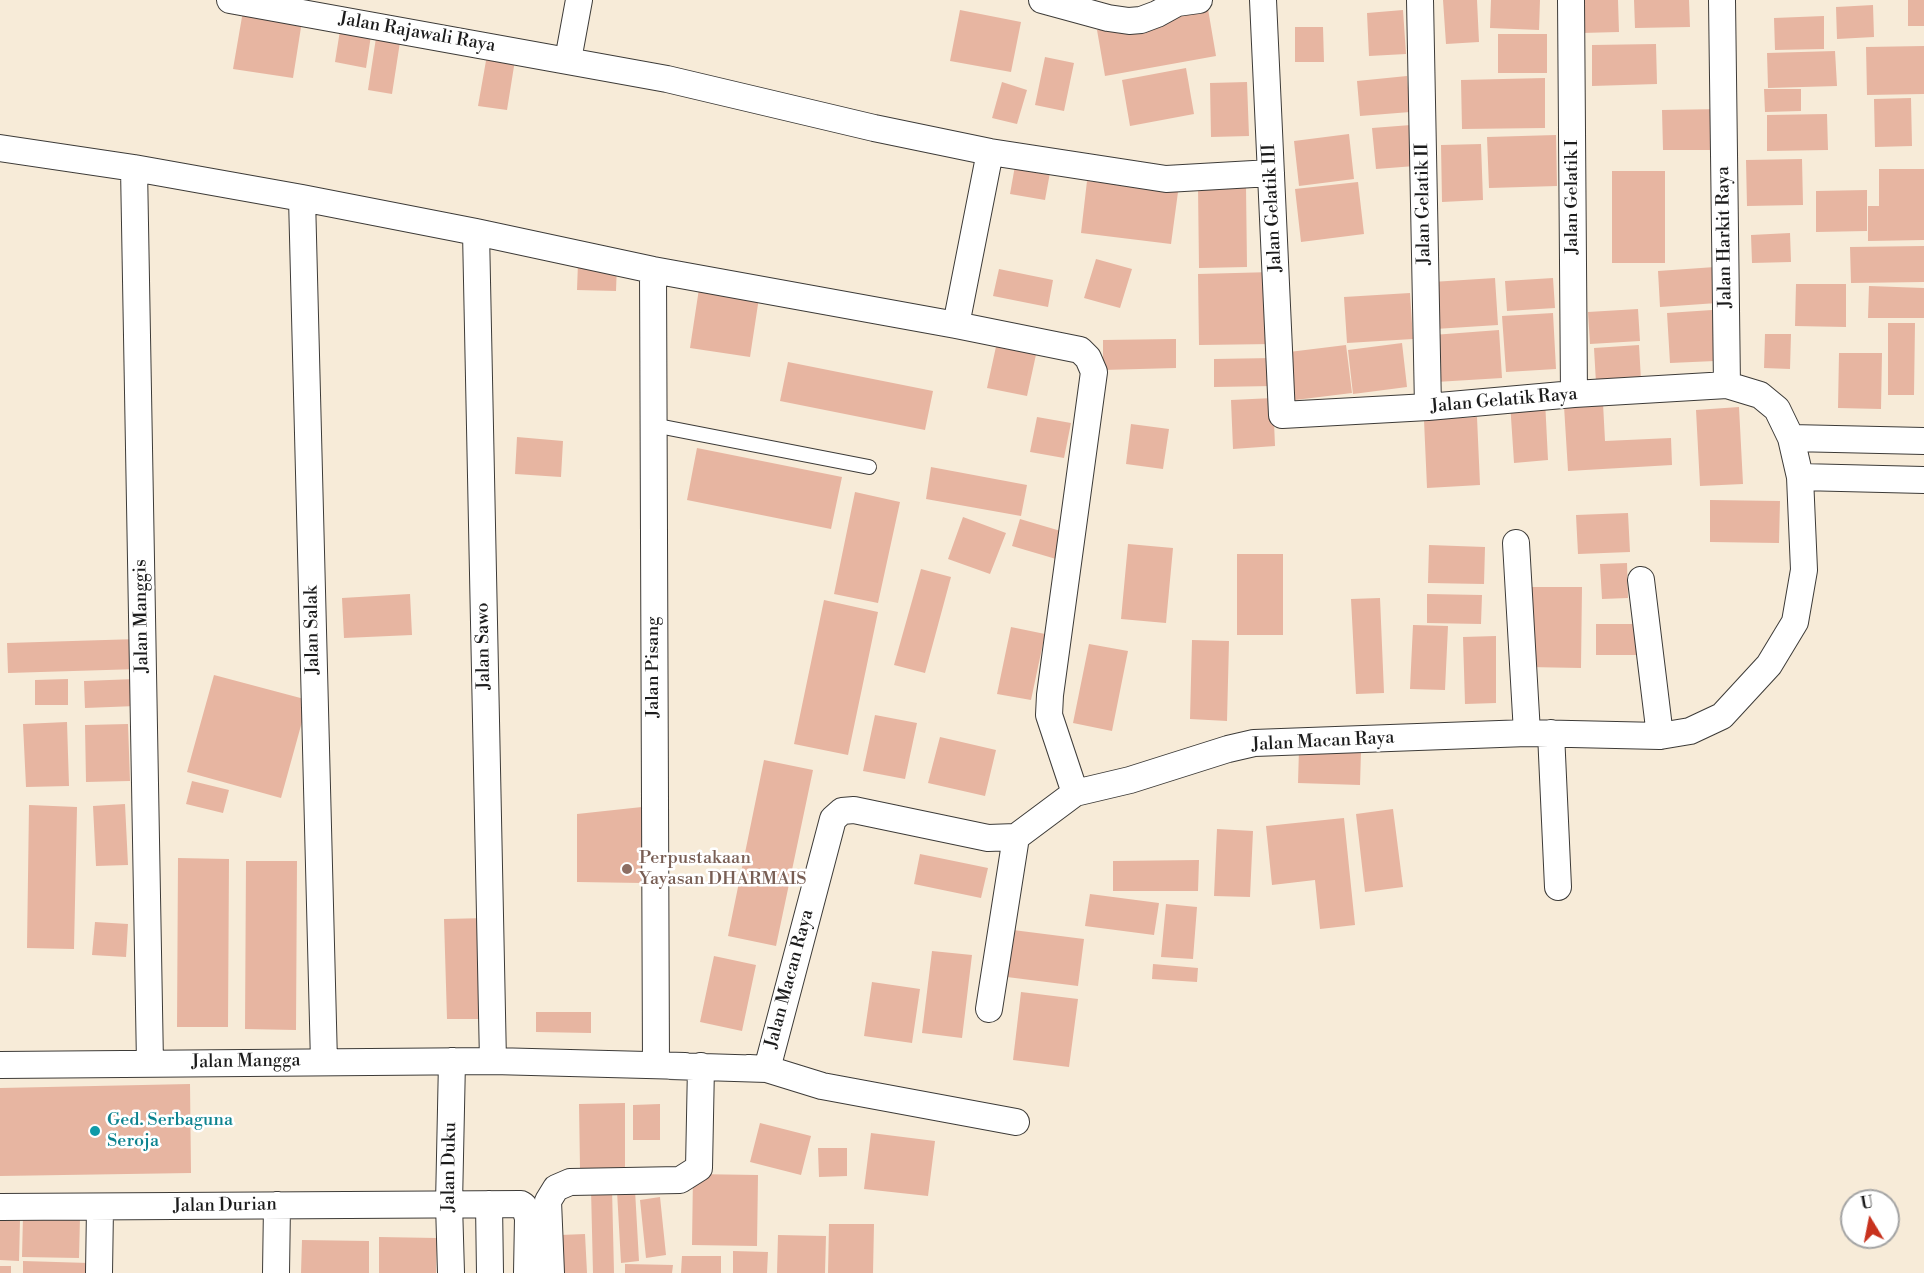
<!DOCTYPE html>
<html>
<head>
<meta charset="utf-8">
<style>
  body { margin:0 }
  #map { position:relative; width:1924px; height:1273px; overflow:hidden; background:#f7ebd8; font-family:"Libre Bodoni",serif }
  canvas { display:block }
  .north { position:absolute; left:1840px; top:1189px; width:60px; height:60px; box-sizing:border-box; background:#fff; border:2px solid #a4a4a4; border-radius:50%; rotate:350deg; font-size:16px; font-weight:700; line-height:24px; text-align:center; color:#1c1c1c }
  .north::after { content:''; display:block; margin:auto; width:21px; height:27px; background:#c8321e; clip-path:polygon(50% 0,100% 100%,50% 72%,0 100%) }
</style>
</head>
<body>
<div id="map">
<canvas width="1924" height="1273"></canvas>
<div class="north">U</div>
</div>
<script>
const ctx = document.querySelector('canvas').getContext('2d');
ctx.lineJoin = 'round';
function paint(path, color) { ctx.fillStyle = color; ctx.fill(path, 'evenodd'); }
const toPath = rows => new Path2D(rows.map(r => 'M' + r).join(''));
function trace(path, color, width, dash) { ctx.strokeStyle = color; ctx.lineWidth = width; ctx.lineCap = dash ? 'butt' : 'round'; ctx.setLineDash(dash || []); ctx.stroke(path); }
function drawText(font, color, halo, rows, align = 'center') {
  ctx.font = font + ' "Libre Bodoni",serif'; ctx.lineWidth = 5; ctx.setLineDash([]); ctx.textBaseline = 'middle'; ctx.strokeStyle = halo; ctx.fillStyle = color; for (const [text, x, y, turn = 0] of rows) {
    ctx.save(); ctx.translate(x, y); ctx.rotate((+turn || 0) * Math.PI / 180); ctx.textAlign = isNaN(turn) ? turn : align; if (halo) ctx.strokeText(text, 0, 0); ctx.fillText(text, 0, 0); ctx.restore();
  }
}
const building = toPath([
  [1443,0,1477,0,1479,42,1446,44],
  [1491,0,1540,0,1539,30,1490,28],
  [1581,0,1618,0,1619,32,1581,33],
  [1634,0,1689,0,1690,27,1635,28],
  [1908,0,1924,0,1924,26,1908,26],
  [1873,5,1874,37,1837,39,1836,7],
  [1208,9,1216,56,1105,76,1097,30],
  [960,10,1021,22,1011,72,950,61],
  [1403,10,1406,54,1369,56,1367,13],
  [243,11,302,21,293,78,233,69],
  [1824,16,1824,49,1775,50,1774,18],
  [341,24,372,29,366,68,335,62],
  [1295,27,1323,27,1324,62,1295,62],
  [1498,34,1547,34,1547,73,1498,73],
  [376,38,400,42,392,94,368,90],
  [1656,44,1657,84,1592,86,1592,45],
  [1924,46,1924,94,1867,95,1866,47],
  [1835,51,1837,86,1768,88,1767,53],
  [487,55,515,60,507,110,478,106],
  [1045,57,1074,63,1064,111,1035,105],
  [1186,68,1194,114,1130,126,1122,80],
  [1407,76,1410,112,1360,116,1357,81],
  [1545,78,1545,128,1462,129,1461,80],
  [1002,82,1027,90,1017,124,992,118],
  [1247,82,1249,136,1211,137,1210,83],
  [1764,89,1801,89,1801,111,1765,112],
  [1911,98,1912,146,1875,147,1874,99],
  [1723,109,1723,150,1663,150,1662,110],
  [1827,114,1828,150,1767,151,1767,115],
  [1411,125,1415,166,1376,169,1372,128],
  [1349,134,1354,179,1299,186,1294,141],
  [1556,135,1557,186,1489,188,1487,137],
  [1481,144,1483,200,1442,202,1441,145],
  [1802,159,1803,205,1747,206,1746,160],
  [1016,160,1051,167,1045,200,1010,194],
  [1879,169,1924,169,1924,240,1868,241,1868,206,1879,206],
  [1612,171,1665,171,1665,263,1612,263],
  [1087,181,1178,192,1171,244,1081,233],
  [1358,182,1364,234,1301,242,1295,189],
  [1246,186,1247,267,1199,268,1198,187],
  [1867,190,1867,231,1816,232,1816,191],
  [1790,233,1791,262,1752,263,1751,235],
  [1924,246,1924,282,1851,283,1850,247],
  [1096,259,1132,269,1120,308,1084,298],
  [578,263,617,264,616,291,577,290],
  [1715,267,1717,303,1660,307,1658,271],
  [999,269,1053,280,1048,307,993,296],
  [1273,272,1273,344,1199,345,1198,274],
  [1495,278,1498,325,1435,329,1432,282],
  [1553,278,1555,308,1507,311,1505,281],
  [700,282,760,291,750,357,690,348],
  [1796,284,1846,284,1846,327,1795,326],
  [1869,286,1924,288,1924,318,1868,318],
  [1410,293,1413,339,1347,343,1344,297],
  [1638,309,1640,341,1590,344,1588,312],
  [1712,310,1715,361,1670,363,1667,313],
  [1553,313,1556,369,1506,372,1502,316],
  [1888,323,1915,323,1914,395,1888,395],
  [1499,330,1502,378,1436,382,1433,335],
  [1765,334,1791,334,1790,369,1764,368],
  [1176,339,1176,368,1103,370,1103,340],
  [997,342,1037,350,1027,396,987,388],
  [1402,343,1407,387,1353,394,1348,350],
  [1346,345,1352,393,1295,400,1289,352],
  [1639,345,1641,380,1596,383,1594,348],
  [1839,353,1882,353,1881,409,1838,408],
  [1273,358,1273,386,1214,387,1214,359],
  [788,362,933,391,925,430,780,401],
  [1273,398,1275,446,1233,449,1231,400],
  [1545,400,1548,460,1514,463,1510,402],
  [1603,403,1605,441,1671,438,1672,465,1568,471,1564,406],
  [1739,407,1743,484,1700,486,1696,410],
  [1037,417,1071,423,1064,458,1030,452],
  [1477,417,1480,485,1427,488,1424,420],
  [1131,424,1169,429,1163,469,1126,464],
  [517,437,563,441,561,477,515,474],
  [697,448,842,477,831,529,687,500],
  [931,467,1027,485,1021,516,926,499],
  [855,492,900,502,878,603,834,594],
  [1710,500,1780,501,1779,543,1710,542],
  [1628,513,1630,552,1578,554,1576,515],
  [963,517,1006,533,990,574,948,559],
  [1020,519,1064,532,1056,559,1012,546],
  [1128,544,1173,548,1166,623,1121,619],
  [1429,545,1485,547,1484,584,1428,583],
  [1237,554,1283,554,1283,635,1237,635],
  [1627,563,1628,598,1602,599,1600,564],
  [921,569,951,577,925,673,894,665],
  [1529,587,1582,587,1581,668,1528,667],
  [410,594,412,635,344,638,342,598],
  [1427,594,1482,595,1481,624,1427,623],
  [1380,598,1384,693,1356,694,1351,599],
  [824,600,878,612,848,755,794,744],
  [1596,624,1640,624,1640,655,1596,655],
  [1413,625,1448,626,1445,690,1410,689],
  [1011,627,1045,634,1031,700,997,694],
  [1496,636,1496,703,1465,704,1463,637],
  [138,639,139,669,8,673,7,643],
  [1192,640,1229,641,1227,721,1190,719],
  [1089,644,1128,651,1112,731,1073,723],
  [214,675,308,700,281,798,187,772],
  [68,679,68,705,35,705,35,680],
  [135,679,136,706,85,708,84,681],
  [875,715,917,723,905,779,863,771],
  [67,722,69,786,26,787,23,724],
  [128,724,130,781,86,782,85,725],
  [940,737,996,750,985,796,928,783],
  [1299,749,1361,751,1360,785,1298,783],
  [764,760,813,770,776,946,728,936],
  [192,781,229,790,223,813,186,804],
  [125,804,128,865,96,866,93,806],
  [29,805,77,807,74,949,27,948],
  [642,807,643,883,577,882,577,814],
  [1393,809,1403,887,1365,892,1356,814],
  [1344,818,1355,925,1320,929,1315,880,1272,885,1266,826],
  [1217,829,1253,831,1250,897,1214,896],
  [920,854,988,868,981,898,914,884],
  [178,858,229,859,228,1027,177,1027],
  [1199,860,1198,891,1113,891,1113,861],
  [246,861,297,861,296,1030,245,1029],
  [1090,894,1159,903,1154,935,1085,926],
  [1166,904,1197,907,1193,959,1161,957],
  [487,918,490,1019,447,1019,444,919],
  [95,922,128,924,126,957,92,955],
  [1013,930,1084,939,1078,986,1007,977],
  [932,951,972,955,962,1038,922,1033],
  [714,956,756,965,742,1031,700,1022],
  [1153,964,1198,968,1197,982,1152,979],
  [872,982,920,989,912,1043,864,1036],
  [1021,992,1078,999,1069,1067,1013,1060],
  [536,1012,591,1012,591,1033,536,1032],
  [190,1084,191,1173,0,1176,0,1088],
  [625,1103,625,1168,580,1169,579,1104],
  [660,1104,660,1140,633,1140,633,1105],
  [760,1123,811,1136,801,1175,750,1162],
  [871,1133,935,1141,928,1196,864,1189],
  [818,1148,847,1148,847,1176,819,1177],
  [693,1174,758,1175,757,1246,692,1245],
  [612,1188,614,1273,593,1273,591,1189],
  [635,1190,639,1261,621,1263,617,1191],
  [660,1197,666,1255,646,1258,640,1200],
  [23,1216,80,1217,79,1258,22,1257],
  [0,1219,20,1220,19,1261,0,1260],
  [829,1224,874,1224,873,1273,828,1273],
  [585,1234,587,1273,561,1273,560,1235],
  [778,1235,826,1236,825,1273,777,1273],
  [379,1237,437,1238,436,1273,379,1273],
  [302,1240,369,1241,369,1273,301,1273],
  [733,1251,768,1252,767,1273,733,1273],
  [682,1256,721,1256,721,1273,681,1273],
  [23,1261,89,1263,89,1273,23,1273],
  [625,1264,673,1265,672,1273,625,1273],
  [0,1266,11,1266,11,1273,0,1273]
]);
const service = toPath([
  [653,425,869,467]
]);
const minor = toPath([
  [230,0,667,79,874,128,990,152,1166,179,1271,173],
  [1042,0,1108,18,1129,21,1141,20,1157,14,1177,3,1199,0],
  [1263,0,1282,415,1428,407,1574,394,1727,385],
  [1420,0,1428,407],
  [1571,0,1574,394],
  [568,60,579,0],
  [0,148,134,168,302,198,476,232,653,270,956,325,1080,350,1088,358,1094,372,1050,695,1049,715,1075,793],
  [134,168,150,1063],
  [302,198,324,1062],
  [476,232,493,1061],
  [653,270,656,1065],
  [956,325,990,152],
  [1791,438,1924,441],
  [1800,477,1924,480],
  [1516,543,1527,733],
  [1641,580,1660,736],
  [1551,733,1558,887],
  [989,1009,1016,837],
  [0,1065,493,1061,685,1066],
  [670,1066,767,1069,833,819,842,811,854,810,988,838,1016,837,1075,793,1130,780,1228,749,1254,743,1527,733,1660,736,1690,731,1722,716,1769,665,1795,622,1804,570,1800,477,1791,438,1777,409,1760,395,1727,385,1722,0],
  [749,1068,767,1069,822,1086,1016,1122],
  [489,1204,490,1273],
  [0,1207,521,1204,524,1206,528,1218,527,1273],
  [99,1273,100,1208],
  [276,1273,277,1205],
  [451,1273,449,1204,452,1061],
  [551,1273,548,1201,556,1188,570,1182,680,1180,699,1168,701,1066]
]);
const markers = [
  [627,869,6,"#8d6e63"],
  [95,1131,6,"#0f9aa8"]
];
const streetNames = [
  ["Jalan Rajawali Raya",417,33,10],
  ["Jalan Gelatik I",1573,197,-90],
  ["Jalan Gelatik II",1424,204,-91],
  ["Jalan Gelatik III",1273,208,-93],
  ["Jalan Harkit Raya",1725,237,-91],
  ["Jalan Gelatik Raya",1504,401,-5],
  ["Jalan Manggis",142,616,-91],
  ["Jalan Salak",313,630,-91],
  ["Jalan Sawo",484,646,-91],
  ["Jalan Pisang",654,667,-90],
  ["Jalan Macan Raya",1323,742,-3],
  ["Jalan Macan Raya",790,979,-75],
  ["Jalan Mangga",246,1062,-1],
  ["Jalan Duku",450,1167,-89],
  ["Jalan Durian",225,1206,-1]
];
const educationNames = [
  ["Perpustakaan",639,859],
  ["Yayasan DHARMAIS",639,880]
];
const cultureNames = [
  ["Ged. Serbaguna",107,1121],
  ["Seroja",107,1142]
];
paint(building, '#e7b5a1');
trace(service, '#3d3b38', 16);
trace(minor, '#3d3b38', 28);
trace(service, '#fff', 14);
trace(minor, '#fff', 26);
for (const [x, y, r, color] of markers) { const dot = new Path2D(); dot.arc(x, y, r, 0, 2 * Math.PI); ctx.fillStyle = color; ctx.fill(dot); trace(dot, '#fff', 2); }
drawText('18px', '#1c1c1c', '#fff', streetNames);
drawText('18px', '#785e54', '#fff', educationNames, 'left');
drawText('18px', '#0d838f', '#fff', cultureNames, 'left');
</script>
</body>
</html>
